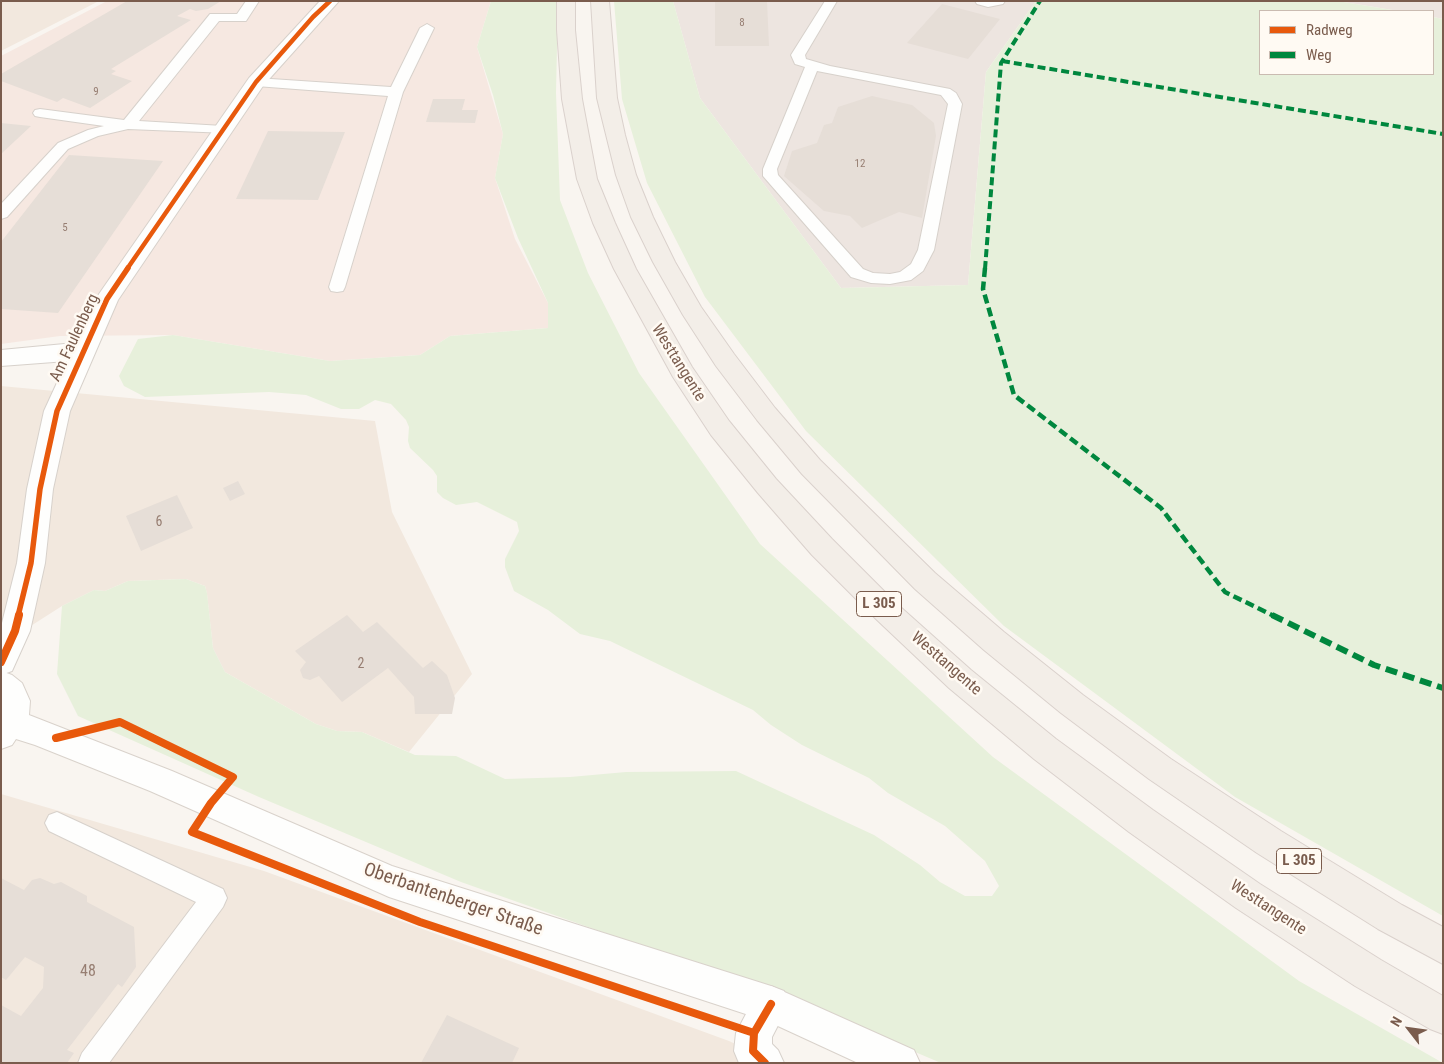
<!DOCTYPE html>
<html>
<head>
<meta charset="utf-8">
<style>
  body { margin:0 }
  #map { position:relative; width:1444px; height:1064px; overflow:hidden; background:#f9f5f0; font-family:"Roboto Condensed",sans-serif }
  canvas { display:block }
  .frame { position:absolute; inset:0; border:2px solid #7a5c4d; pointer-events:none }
  .legend { position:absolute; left:1259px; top:10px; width:175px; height:65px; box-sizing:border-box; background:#fffaf3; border:1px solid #cabbb1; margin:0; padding:6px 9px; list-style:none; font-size:15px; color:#7a5c4d }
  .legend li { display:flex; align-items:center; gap:10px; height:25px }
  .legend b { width:25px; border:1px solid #cabbb1 }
  .north { position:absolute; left:1384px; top:1004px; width:50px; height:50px; -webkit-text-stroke:4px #fffaf3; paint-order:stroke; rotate:300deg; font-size:14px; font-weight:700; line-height:20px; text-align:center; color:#7a5c4d }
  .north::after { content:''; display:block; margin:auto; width:18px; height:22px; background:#7a5c4d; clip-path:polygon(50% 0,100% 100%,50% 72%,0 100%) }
</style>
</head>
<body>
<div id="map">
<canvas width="1444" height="1064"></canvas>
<div class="frame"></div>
<ul class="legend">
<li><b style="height:6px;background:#e8590c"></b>Radweg</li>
<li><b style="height:6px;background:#00873e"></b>Weg</li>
</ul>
<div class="north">N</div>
</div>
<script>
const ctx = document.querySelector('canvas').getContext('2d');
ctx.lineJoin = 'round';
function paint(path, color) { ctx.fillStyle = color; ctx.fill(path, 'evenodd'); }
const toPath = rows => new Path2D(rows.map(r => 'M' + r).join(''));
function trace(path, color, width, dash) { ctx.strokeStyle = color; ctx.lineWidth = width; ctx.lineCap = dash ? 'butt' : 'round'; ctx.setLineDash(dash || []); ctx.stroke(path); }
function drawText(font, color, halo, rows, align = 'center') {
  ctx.font = font + ' "Roboto Condensed",sans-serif'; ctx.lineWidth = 5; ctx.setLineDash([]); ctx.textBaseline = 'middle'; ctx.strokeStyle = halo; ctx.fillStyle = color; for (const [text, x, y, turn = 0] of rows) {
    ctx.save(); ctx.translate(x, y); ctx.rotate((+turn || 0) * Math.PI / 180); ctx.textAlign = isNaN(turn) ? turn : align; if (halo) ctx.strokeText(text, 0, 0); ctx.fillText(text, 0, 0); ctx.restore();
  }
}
const residential = toPath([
  [1,1,99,1,1,51],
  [1,386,375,421,392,512,472,674,409,752,362,732,337,731,316,724,225,672,213,648,207,594,205,586,186,579,128,581,105,591,94,590,62,606,1,645],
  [1,794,264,871,729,1041,776,1063,1,1063]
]);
const commercial = toPath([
  [107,1,491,1,477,47,503,134,495,178,515,239,548,303,548,328,450,336,420,355,330,361,173,335,60,336,1,344,1,56]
]);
const industrial = toPath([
  [673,1,1036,1,986,72,968,285,841,288,700,98],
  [1338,1,1443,1,1443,19,1433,17,1433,11,1398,11]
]);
const green = toPath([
  [491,1,558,1,556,93,560,200,588,273,639,373,760,544,993,757,1299,981,1443,1063,941,1063,783,996,461,882,259,797,78,716,57,674,62,606,94,590,105,591,128,581,186,579,205,586,207,593,213,648,225,672,316,724,337,731,362,732,415,755,456,756,505,779,570,777,626,772,736,771,874,835,920,865,940,882,965,896,992,896,999,886,985,861,945,826,888,793,869,778,802,745,771,725,753,710,610,641,580,634,548,610,514,591,505,567,505,559,519,531,517,522,477,502,456,505,443,498,437,492,437,476,433,470,410,448,408,441,409,427,406,420,391,404,375,400,359,409,341,409,306,395,269,392,145,397,124,386,119,376,138,339,173,335,330,361,420,355,450,336,548,328,548,303,518,238,495,178,503,134,493,95,477,47],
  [614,1,673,1,700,98,841,288,968,285,986,72,1036,1,1338,1,1398,11,1260,11,1260,74,1433,74,1433,17,1443,19,1443,916,1235,797,1004,626,806,431,705,297,647,183,622,99]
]);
const building = toPath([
  [127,1,221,1,208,9,196,11,190,9,177,16,191,20,111,69,116,71,111,74,132,81,90,108,63,98,57,102,1,81,1,74],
  [715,1,767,1,769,46,715,46],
  [942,4,1000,19,968,59,907,43],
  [872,96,912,105,934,123,936,136,922,218,899,212,862,228,850,216,824,211,784,176,792,151,817,143,824,125,832,123,838,107],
  [433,99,465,99,462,110,478,110,475,123,426,122],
  [1,123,31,126,1,154],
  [268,131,345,132,318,200,236,199],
  [69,155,163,161,58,313,1,309,1,242],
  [238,481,245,494,230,501,223,488],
  [177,495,193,528,141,551,126,516],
  [347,615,363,632,377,622,423,668,432,661,447,675,455,698,452,714,415,714,414,697,388,668,342,702,319,676,310,680,303,678,300,670,306,662,295,651],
  [1,878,24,890,32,880,40,878,54,884,61,882,87,896,87,902,134,927,136,967,122,987,118,984,67,1050,74,1053,67,1063,1,1063,1,1005,21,1016,43,988,44,967,25,957,6,980,1,977],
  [447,1015,519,1048,512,1063,421,1063]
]);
const service = toPath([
  [246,1,259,1,246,21,219,21,139,121,223,126,228,127,230,130,228,133,128,129,98,136,68,149,7,217,1,219,1,204,58,143,88,130,104,126,40,117,35,116,33,113,35,110,40,109,124,120,210,14,237,14,246,1],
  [825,1,837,1,805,55,806,59,830,66,950,89,956,93,962,104,934,250,923,271,911,280,890,284,871,283,851,277,763,176,763,169,805,67,795,64,791,55,825,1],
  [817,71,941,95,948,104,918,250,911,264,900,272,890,274,873,273,863,269,778,175,777,169,817,71],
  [975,1,1005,1,1003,4,988,7,977,4,975,1],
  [427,24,434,28,403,92,345,287,343,291,337,292,331,291,329,287,388,96,256,86,249,82,256,78,391,87,420,28,427,24],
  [57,812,223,889,227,898,223,907,109,1063,78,1063,82,1053,196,902,49,831,45,823,49,815,57,812]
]);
const minor = toPath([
  [320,1,339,1,263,86,118,300,70,411,53,489,45,563,30,631,12,671,1,675,1,627,17,563,27,489,44,411,67,361,1,366,1,350,75,343,99,294,249,78,320,1],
  [771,986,784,991,789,1004,772,1037,772,1044,778,1050,784,1063,739,1063,734,1051,736,1033,758,991,771,986]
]);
const secondary = toPath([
  [1,671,12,675,22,683,30,701,29,715,172,771,392,866,771,986,914,1050,920,1063,858,1063,767,1021,389,897,150,791,35,745,16,739,12,745,1,749,1,671]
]);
const primary = toPath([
  [557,1,575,1,575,30,582,99,597,179,615,223,636,269,692,367,729,421,776,479,832,539,896,603,971,670,1056,739,1153,810,1260,884,1381,960,1443,996,1443,1034,1430,1029,1355,986,1236,908,1129,832,1034,759,949,688,876,619,812,555,758,493,711,435,673,377,614,269,593,223,577,179,562,99,557,30,557,1],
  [591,1,609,1,617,98,625,135,636,175,653,217,675,262,701,307,734,354,775,408,820,460,935,573,1004,632,1083,695,1171,759,1281,831,1402,905,1443,927,1443,964,1378,929,1257,853,1149,779,1061,713,984,650,915,589,802,474,757,420,716,366,683,315,653,262,631,217,616,175,597,98,591,1]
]);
const quietFar2 = toPath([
  [1002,61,1443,134],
  [985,269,1001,63,1040,1]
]);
const quietFar1 = toPath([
  [985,268,983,289,1014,395,1161,508,1225,592,1274,616]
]);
const quiet = toPath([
  [1272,615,1374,665,1443,688]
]);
const cyclewayFar2 = toPath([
  [127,269,256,82,313,17,330,1]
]);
const cyclewayFar1 = toPath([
  [18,616,31,563,40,489,57,411,107,299,128,268]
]);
const cycleway = toPath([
  [1,662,15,631,19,615],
  [56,738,120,722,233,777,211,803,192,832,420,922,754,1033],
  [765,1063,753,1051,754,1033,771,1004]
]);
const farNumbernames = [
  ["8",742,23],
  ["9",96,92],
  ["12",860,164],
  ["5",65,228]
];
const numberNames = [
  ["6",159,522],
  ["2",361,664]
];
const shields = [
  [879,604,45],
  [1299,861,45]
];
const shieldNames = [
  ["L 305",879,604],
  ["L 305",1299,861]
];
const streetNames = [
  ["Am Faulenberg",75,338,-65],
  ["Westtangente",678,363,58],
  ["Westtangente",946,664,41],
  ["Westtangente",1268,908,33]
];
const nearNumbernames = [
  ["48",88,972]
];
const nearStreetnames = [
  ["Oberbantenberger Straße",453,900,19]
];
paint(residential, '#f2e8de');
paint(commercial, '#f6e8e1');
paint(industrial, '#ede5e0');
paint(green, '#e7f0db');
paint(building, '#e6ded7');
trace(service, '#d7d1cb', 2);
trace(minor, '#d7d1cb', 2);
trace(secondary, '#d9d2cb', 2);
trace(primary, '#dad1cc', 2);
paint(service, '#fefefd');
paint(minor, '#fefefd');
paint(secondary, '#fefefd');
paint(primary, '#f3eee8');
trace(quietFar2, '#00873e', 4, [8, 4]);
trace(quietFar1, '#00873e', 4.5, [9, 4.5]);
trace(quiet, '#00873e', 6, [12, 6]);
trace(cyclewayFar2, '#e8590c', 4.5);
trace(cyclewayFar1, '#e8590c', 5.5);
trace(cycleway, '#e8590c', 8);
drawText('11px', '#977e72', null, farNumbernames);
drawText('14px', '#977e72', null, numberNames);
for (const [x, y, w] of shields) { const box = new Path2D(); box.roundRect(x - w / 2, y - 12.5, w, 25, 4); ctx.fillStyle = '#fffaf3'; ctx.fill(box); trace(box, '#7a5c4d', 1); }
drawText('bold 15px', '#7a5c4d', null, shieldNames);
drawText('16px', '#7a5c4d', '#fffaf3', streetNames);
drawText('16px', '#977e72', null, nearNumbernames);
drawText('19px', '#7a5c4d', '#fffaf3', nearStreetnames);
</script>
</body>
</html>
